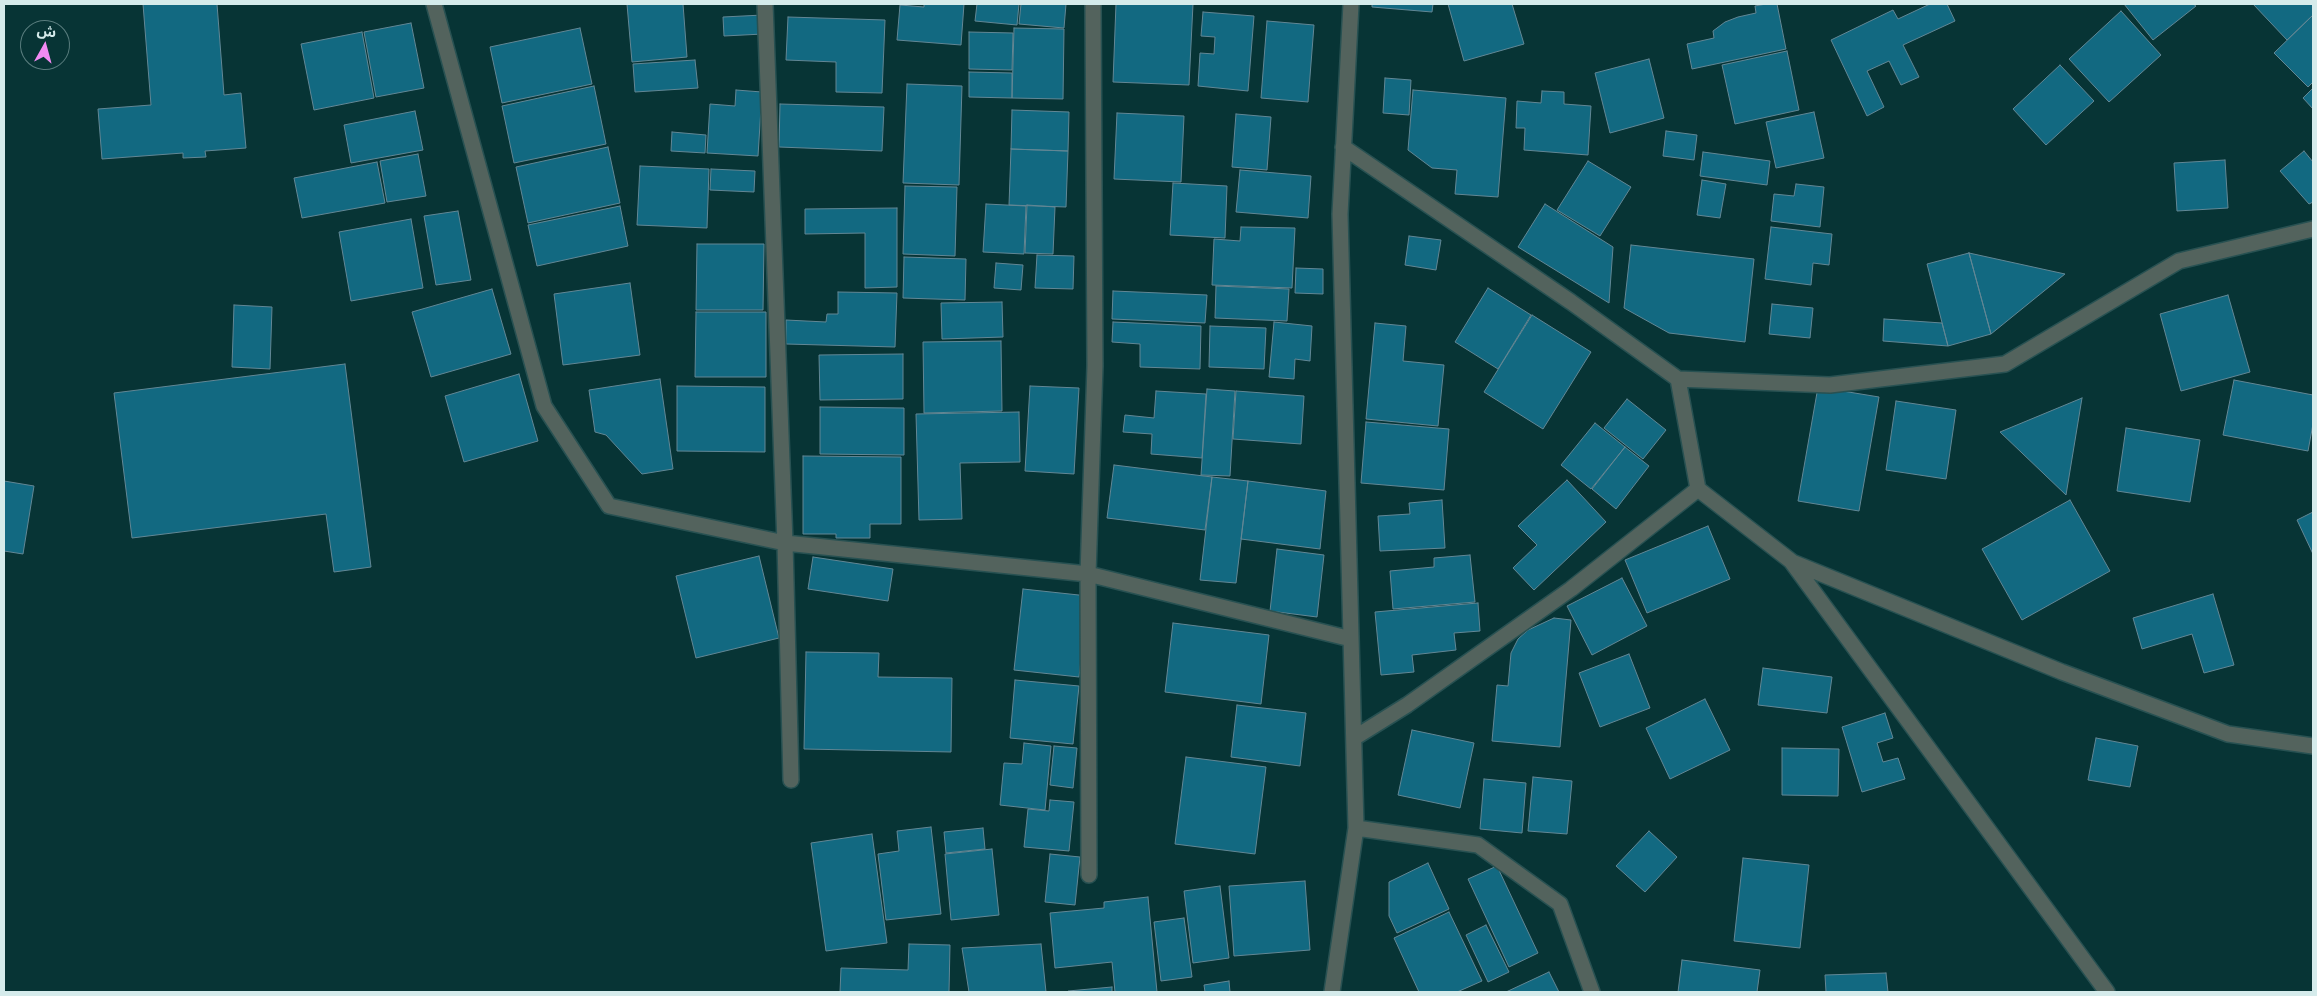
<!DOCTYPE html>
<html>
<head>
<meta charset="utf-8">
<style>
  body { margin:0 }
  #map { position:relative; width:2317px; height:996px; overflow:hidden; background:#073435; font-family:Cabin,"Noto Sans Arabic",sans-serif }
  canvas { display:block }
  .frame { position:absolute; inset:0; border:5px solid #d5ebeb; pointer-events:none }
  .north { position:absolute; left:20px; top:20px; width:50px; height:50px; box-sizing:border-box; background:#073435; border:1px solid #597d7e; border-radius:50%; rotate:7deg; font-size:14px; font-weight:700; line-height:20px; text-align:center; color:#d5ebeb }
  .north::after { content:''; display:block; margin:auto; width:18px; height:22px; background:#f28af3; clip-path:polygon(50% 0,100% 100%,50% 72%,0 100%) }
</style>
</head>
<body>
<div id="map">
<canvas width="2317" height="996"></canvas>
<div class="frame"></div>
<div class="north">ش</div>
</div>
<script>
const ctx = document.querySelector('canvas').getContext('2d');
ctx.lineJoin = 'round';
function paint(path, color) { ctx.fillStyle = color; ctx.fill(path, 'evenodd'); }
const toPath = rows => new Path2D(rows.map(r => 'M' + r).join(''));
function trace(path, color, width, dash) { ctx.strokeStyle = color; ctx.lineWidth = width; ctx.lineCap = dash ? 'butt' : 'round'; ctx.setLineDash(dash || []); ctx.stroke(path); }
const building = toPath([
  [143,4,217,4,224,95,241,93,246,148,205,151,206,157,183,158,183,153,102,159,98,109,151,105,143,4],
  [627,4,683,4,687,57,632,62,627,4],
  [924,4,964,4,961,45,897,40,900,5,924,7,924,4],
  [977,4,1019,4,1017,25,975,21,977,4],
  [1021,4,1066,4,1064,28,1019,24,1021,4],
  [1116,4,1193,4,1189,85,1113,82,1116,4],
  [1372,4,1433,4,1432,12,1372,7,1372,4],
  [1448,4,1512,4,1524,44,1464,61,1448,4],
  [1766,4,1777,4,1786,49,1692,69,1687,44,1714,38,1713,31,1725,22,1738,17,1756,13,1755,6,1766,4],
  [1930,4,1947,4,1955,21,1903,45,1919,77,1901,85,1889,61,1867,71,1884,107,1867,116,1831,40,1893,10,1898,19,1930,4],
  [2124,4,2193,4,2196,6,2153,40,2124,4],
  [2253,4,2313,4,2313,15,2287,40,2253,4],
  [2121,11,2161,55,2109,102,2069,59,2121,11],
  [1203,12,1254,16,1248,91,1198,86,1200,53,1214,54,1215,37,1201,36,1203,12],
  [763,15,763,34,724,36,723,17,763,15],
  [2313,15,2313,82,2308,87,2274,53,2313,15],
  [788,17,885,20,882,93,836,92,836,62,786,60,788,17],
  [1267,21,1314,25,1308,102,1261,98,1267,21],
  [411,23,424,88,376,97,364,32,411,23],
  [580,28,592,84,502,103,490,47,580,28],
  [1014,28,1064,29,1063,99,1012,98,1014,28],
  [362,32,374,98,314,110,301,44,362,32],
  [969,32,1013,33,1012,70,969,69,969,32],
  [1787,51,1799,110,1735,124,1722,65,1787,51],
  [1649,59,1664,118,1610,133,1595,73,1649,59],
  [695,60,698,88,635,92,633,64,695,60],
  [2060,65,2094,101,2046,145,2013,109,2060,65],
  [969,72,1012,73,1012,98,969,97,969,72],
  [1385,78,1411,80,1409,115,1383,113,1385,78],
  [907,84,962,86,959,185,903,183,907,84],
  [594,86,606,144,514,163,502,106,594,86],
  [2313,88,2313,109,2303,98,2313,88],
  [736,90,762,92,758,156,707,153,710,104,735,106,736,90],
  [1413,90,1506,98,1498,197,1455,194,1457,170,1432,168,1408,150,1413,90],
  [1542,91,1564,92,1564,104,1591,106,1588,155,1524,150,1525,128,1516,128,1517,101,1541,103,1542,91],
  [780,104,884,107,882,151,779,147,780,104],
  [1012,110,1069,112,1068,151,1011,149,1012,110],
  [415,111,423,150,351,163,344,125,415,111],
  [1814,112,1824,158,1776,168,1766,122,1814,112],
  [1117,113,1184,116,1181,182,1114,179,1117,113],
  [1236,114,1271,117,1267,170,1232,167,1236,114],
  [1666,131,1697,135,1694,160,1663,156,1666,131],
  [672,132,706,135,705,153,671,151,672,132],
  [608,147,620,203,528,223,516,167,608,147],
  [1011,149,1068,151,1066,207,1009,205,1011,149],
  [2304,151,2313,162,2313,202,2309,204,2280,171,2304,151],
  [1703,152,1770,161,1767,185,1700,176,1703,152],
  [418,154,426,196,387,202,380,161,418,154],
  [2225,160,2228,208,2177,211,2174,163,2225,160],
  [1588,161,1631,187,1600,236,1557,210,1588,161],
  [377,162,385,203,302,218,294,178,377,162],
  [640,166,709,169,707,228,637,225,640,166],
  [711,169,755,171,754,192,710,190,711,169],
  [1240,170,1311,176,1308,218,1236,212,1240,170],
  [1702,180,1726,184,1720,218,1697,215,1702,180],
  [1173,183,1227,186,1225,238,1170,235,1173,183],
  [1796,184,1824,187,1820,227,1771,221,1774,194,1794,196,1796,184],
  [905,186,957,187,955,256,903,254,905,186],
  [986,204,1026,206,1024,254,983,252,986,204],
  [1545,204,1613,247,1609,303,1518,247,1545,204],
  [1027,205,1055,207,1053,254,1025,253,1027,205],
  [620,206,628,246,537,266,528,225,620,206],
  [897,208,897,287,865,288,865,233,805,234,805,209,897,208],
  [458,211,471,280,436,285,424,216,458,211],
  [411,219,423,288,351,301,339,232,411,219],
  [1241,227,1295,228,1292,288,1212,285,1214,239,1240,241,1241,227],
  [1771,227,1832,234,1829,265,1813,263,1811,285,1765,279,1771,227],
  [1409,236,1441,240,1436,270,1405,265,1409,236],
  [697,244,764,244,763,310,696,310,697,244],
  [1631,245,1754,259,1745,342,1669,333,1624,308,1631,245],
  [1969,253,2065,274,1991,334,1969,253],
  [1969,253,1991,334,1948,346,1927,264,1969,253],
  [1037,255,1074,256,1073,289,1035,288,1037,255],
  [904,257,966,259,965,300,903,298,904,257],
  [996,263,1023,265,1021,290,994,288,996,263],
  [1296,268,1323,269,1323,294,1295,293,1296,268],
  [630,283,640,355,563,365,554,294,630,283],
  [1216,286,1289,289,1287,321,1215,318,1216,286],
  [1488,288,1531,315,1498,369,1455,342,1488,288],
  [492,289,511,354,431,377,412,312,492,289],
  [1113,291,1207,295,1205,323,1112,319,1113,291],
  [838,292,897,293,895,347,786,344,786,320,826,322,827,314,838,314,838,292],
  [2228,295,2250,372,2181,391,2160,314,2228,295],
  [1002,302,1003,337,942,339,941,303,1002,302],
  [1772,304,1813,308,1810,338,1769,334,1772,304],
  [234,305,272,307,270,369,232,367,234,305],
  [696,312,766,312,766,377,695,377,696,312],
  [1532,315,1591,352,1543,429,1484,392,1532,315],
  [1884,319,1942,323,1948,346,1883,341,1884,319],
  [1113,322,1201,326,1200,369,1140,367,1140,344,1112,342,1113,322],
  [1274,322,1312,326,1310,361,1295,359,1294,379,1269,377,1274,322],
  [1375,323,1406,326,1403,361,1444,365,1438,426,1366,419,1375,323],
  [1210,326,1266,328,1264,369,1209,367,1210,326],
  [1001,341,1002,411,924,413,923,342,1001,341],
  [903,354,903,399,820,400,819,355,903,354],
  [345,364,371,567,334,572,326,514,132,538,114,393,345,364],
  [519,374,538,441,464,462,445,396,519,374],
  [660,379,673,469,642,474,606,435,595,432,589,390,660,379],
  [2234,380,2313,395,2313,424,2308,451,2223,435,2234,380],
  [677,386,765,387,765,452,677,451,677,386],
  [1030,386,1079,388,1074,474,1025,471,1030,386],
  [1818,387,1879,397,1859,511,1798,501,1818,387],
  [1207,389,1235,391,1230,476,1201,475,1207,389],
  [1156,391,1206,394,1202,458,1151,454,1152,434,1123,432,1125,415,1154,418,1156,391],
  [1236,391,1304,396,1301,444,1233,439,1236,391],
  [2082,398,2066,495,2000,432,2082,398],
  [1627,399,1666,430,1643,459,1604,428,1627,399],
  [1896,401,1956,410,1946,479,1886,470,1896,401],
  [820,407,904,408,904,455,820,454,820,407],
  [1019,412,1020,462,960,463,962,519,919,520,916,414,1019,412],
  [1366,422,1449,429,1444,490,1361,483,1366,422],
  [1595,423,1625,447,1591,489,1561,465,1595,423],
  [2126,428,2200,440,2190,502,2117,491,2126,428],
  [1625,447,1649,466,1616,509,1592,489,1625,447],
  [803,456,901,457,901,524,870,524,870,538,836,538,836,534,803,534,803,456],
  [1114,465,1212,477,1205,530,1107,518,1114,465],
  [1212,477,1248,481,1236,583,1200,580,1212,477],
  [1567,480,1606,522,1534,590,1513,568,1537,545,1518,526,1567,480],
  [4,481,34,486,23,554,4,551,4,481],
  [1248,481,1326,491,1320,549,1241,539,1248,481],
  [1442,500,1445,548,1380,551,1378,516,1410,514,1409,503,1442,500],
  [2070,500,2110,571,2022,620,1982,549,2070,500],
  [2313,512,2313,554,2297,520,2313,512],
  [1708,526,1730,579,1647,613,1625,560,1708,526],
  [1277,549,1324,555,1317,617,1270,611,1277,549],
  [1470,555,1475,602,1393,609,1390,571,1434,567,1434,558,1470,555],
  [759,556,779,638,696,658,676,576,759,556],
  [813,557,893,569,888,601,808,589,813,557],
  [1622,578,1647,626,1592,655,1567,606,1622,578],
  [1023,589,1088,596,1079,677,1014,670,1023,589],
  [2213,594,2234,665,2204,673,2192,634,2142,649,2133,618,2213,594],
  [1478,603,1480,631,1454,633,1456,650,1412,655,1414,672,1381,675,1375,612,1478,603],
  [1554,618,1571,620,1560,747,1492,741,1497,685,1508,686,1511,653,1518,639,1528,630,1554,618],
  [1173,623,1269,635,1261,704,1165,692,1173,623],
  [806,652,879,653,878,677,952,678,951,752,804,749,806,652],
  [1629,654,1650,708,1600,727,1579,673,1629,654],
  [1763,668,1832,677,1827,713,1758,705,1763,668],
  [1015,680,1079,686,1073,744,1010,738,1015,680],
  [1705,699,1730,750,1670,779,1646,728,1705,699],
  [1237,705,1306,713,1300,766,1231,757,1237,705],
  [1885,713,1893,738,1877,743,1883,762,1898,758,1905,779,1862,792,1842,727,1885,713],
  [1412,730,1474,743,1460,808,1398,795,1412,730],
  [2096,738,2138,746,2130,787,2088,780,2096,738],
  [1024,743,1051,746,1045,810,1000,805,1004,763,1022,764,1024,743],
  [1054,746,1077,748,1073,788,1050,785,1054,746],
  [1782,748,1839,749,1838,796,1782,795,1782,748],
  [1186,757,1266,767,1255,854,1175,844,1186,757],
  [1533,777,1572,781,1567,834,1528,831,1533,777],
  [1484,779,1526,783,1522,833,1480,829,1484,779],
  [1050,800,1074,802,1069,851,1024,847,1028,809,1049,811,1050,800],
  [931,827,941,914,886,920,878,854,899,851,897,831,931,827],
  [983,828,985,849,946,853,944,832,983,828],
  [1649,831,1677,857,1645,892,1616,866,1649,831],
  [872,834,887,943,826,951,811,843,872,834],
  [992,849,999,915,951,920,945,854,992,849],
  [1050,854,1080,857,1075,905,1045,902,1050,854],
  [1743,858,1809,865,1800,948,1734,941,1743,858],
  [1428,863,1449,909,1397,933,1389,916,1389,882,1428,863],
  [1497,866,1538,953,1509,967,1468,879,1497,866],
  [1305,881,1310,950,1234,956,1229,886,1305,881],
  [1220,886,1229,958,1193,963,1184,891,1220,886],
  [1148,897,1157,992,1115,992,1112,962,1055,968,1050,913,1104,908,1104,902,1148,897],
  [1449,912,1482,981,1457,992,1419,992,1394,938,1449,912],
  [1184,918,1192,977,1161,981,1154,922,1184,918],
  [1486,925,1509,972,1488,982,1466,935,1486,925],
  [909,944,950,945,949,992,840,992,841,968,908,970,909,944],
  [1041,944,1046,992,969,992,962,948,1041,944],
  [1682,960,1760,970,1757,992,1678,992,1682,960],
  [1549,972,1559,992,1506,992,1549,972],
  [1886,973,1888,992,1826,992,1825,975,1886,973],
  [1229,981,1230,992,1205,992,1204,985,1229,981],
  [1112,987,1112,992,1068,992,1068,991,1112,987]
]);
const street = toPath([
  [434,4,544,406,609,506,785,543,1088,574,1351,639],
  [765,4,785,543,791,780],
  [1343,147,1571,302,1678,379,1698,489,1791,561,2107,992],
  [1678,379,1830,385,2005,364,2179,261,2313,229],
  [1792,562,2062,672,2228,734,2313,746],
  [1354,738,1407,705,1571,589,1698,489],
  [1356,828,1478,845,1560,904,1592,992],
  [1089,875,1088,574,1095,366,1093,4],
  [1332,992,1356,828,1340,214,1351,4]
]);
paint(building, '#126981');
trace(building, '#628795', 1);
trace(street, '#285152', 18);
trace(street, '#53635d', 15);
</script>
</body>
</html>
